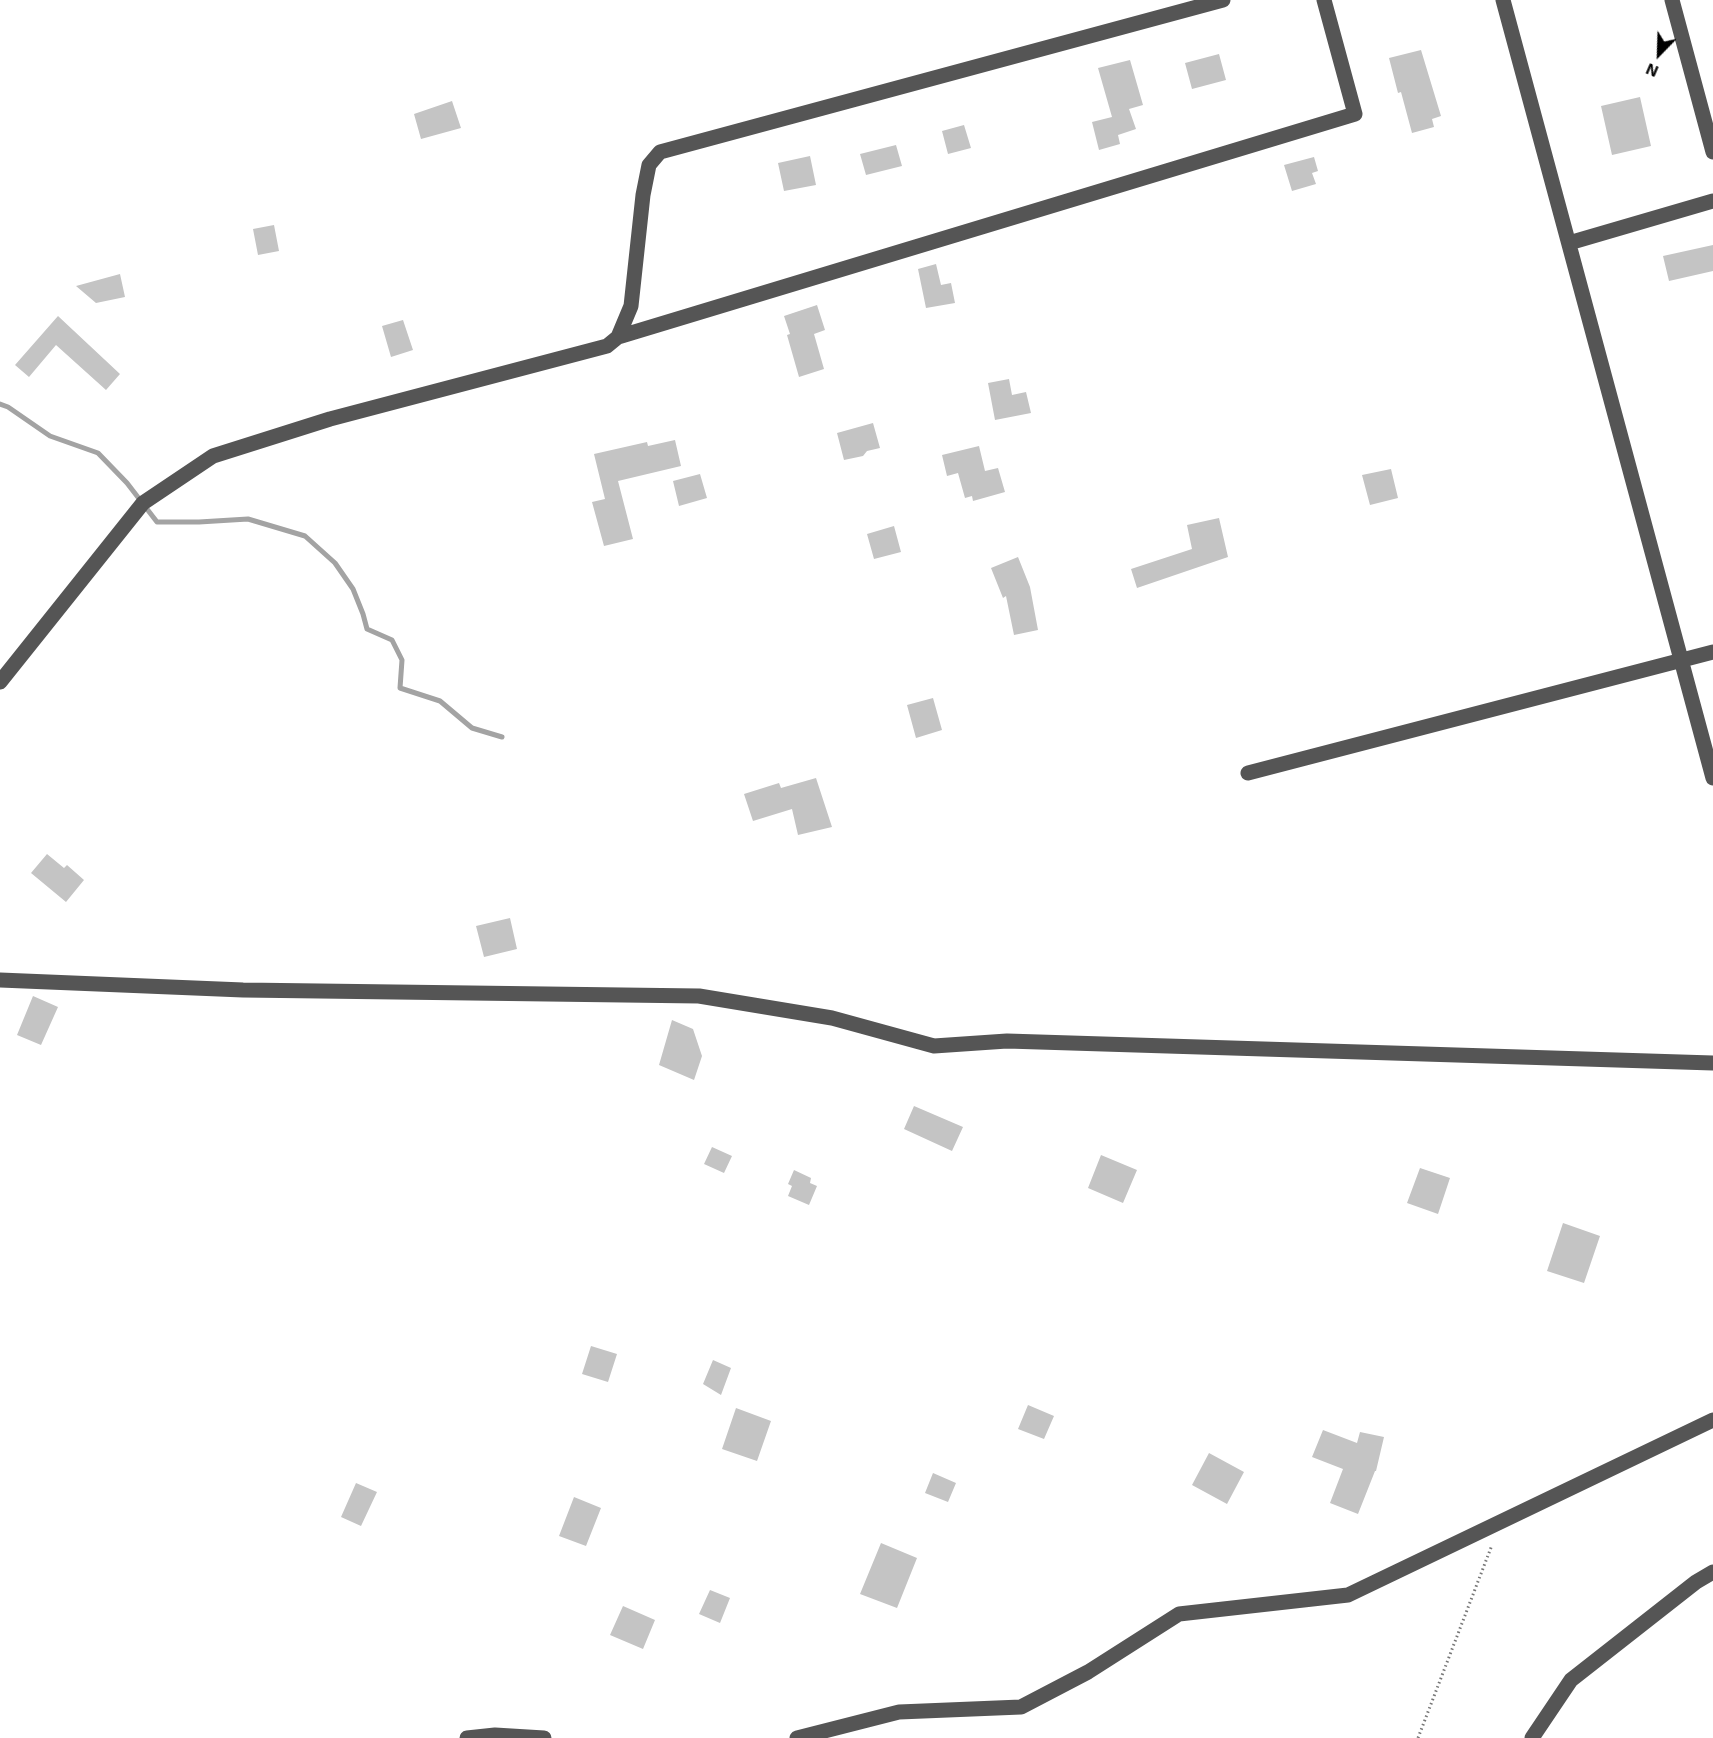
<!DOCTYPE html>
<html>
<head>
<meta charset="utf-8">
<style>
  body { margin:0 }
  #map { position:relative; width:1713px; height:1738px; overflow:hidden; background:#fff; font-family:"Exo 2",sans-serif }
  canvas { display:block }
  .north { position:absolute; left:1629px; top:24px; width:60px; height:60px; -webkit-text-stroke:4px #fff; paint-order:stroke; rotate:203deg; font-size:16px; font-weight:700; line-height:24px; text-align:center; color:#000 }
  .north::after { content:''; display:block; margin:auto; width:21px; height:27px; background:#000; clip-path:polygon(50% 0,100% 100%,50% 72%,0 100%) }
</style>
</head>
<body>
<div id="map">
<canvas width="1713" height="1738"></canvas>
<div class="north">N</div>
</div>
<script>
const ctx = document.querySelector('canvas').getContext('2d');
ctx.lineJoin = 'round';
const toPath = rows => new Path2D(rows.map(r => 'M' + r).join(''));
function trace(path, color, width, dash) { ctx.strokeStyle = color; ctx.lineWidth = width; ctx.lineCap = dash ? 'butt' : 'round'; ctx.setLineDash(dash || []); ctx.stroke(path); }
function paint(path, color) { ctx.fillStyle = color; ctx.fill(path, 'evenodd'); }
const stream = toPath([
  [0,404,8,407,50,436,98,453,127,483,157,522,199,522,248,519,305,536,335,563,353,589,363,614,367,629,392,640,402,660,400,688,440,701,472,728,502,737]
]);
const building = toPath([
  [1421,50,1441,116,1432,119,1434,127,1412,133,1401,92,1398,93,1389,58],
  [1219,54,1226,80,1192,89,1185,63],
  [1130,60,1143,105,1129,109,1136,129,1118,135,1120,144,1099,150,1092,122,1112,117,1098,68],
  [1640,97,1651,146,1612,155,1601,106],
  [452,101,461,128,421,139,414,114],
  [964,125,971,148,948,154,942,131],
  [896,145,902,166,866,175,860,154],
  [810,156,816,185,784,191,778,163],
  [1314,157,1318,171,1312,173,1316,184,1292,191,1284,165],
  [274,225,279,251,258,255,253,229],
  [1713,245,1713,271,1669,281,1663,256],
  [936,264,941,285,951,283,955,303,926,308,918,269],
  [120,274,125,297,96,303,76,286],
  [817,305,825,330,814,334,824,369,799,377,787,335,790,334,784,316],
  [58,316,120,374,106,390,56,345,29,377,15,365],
  [403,320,413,350,391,357,382,326],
  [1009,379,1012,395,1026,392,1031,413,995,420,988,383],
  [873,423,880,448,867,451,863,456,844,460,837,433],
  [675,440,681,466,618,481,633,539,604,546,592,502,605,499,594,454,647,442,648,446],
  [979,446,985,471,998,468,1005,492,973,501,972,496,965,498,958,473,947,476,942,455],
  [1391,469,1398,498,1370,505,1362,475],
  [700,474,707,498,679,506,673,481],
  [1219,518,1228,557,1137,588,1131,569,1192,549,1187,525],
  [894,526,901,552,874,559,867,534],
  [1018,557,1030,587,1038,630,1014,635,1006,596,1003,598,991,568],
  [933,698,942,730,916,738,907,705],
  [816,778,832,827,798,835,792,809,753,821,744,794,779,783,781,788],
  [47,854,64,868,67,865,84,880,66,902,31,873],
  [510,918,517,949,484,957,476,926],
  [33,996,58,1007,41,1045,17,1035],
  [672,1020,693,1029,702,1056,694,1080,659,1065],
  [914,1106,963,1127,952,1151,904,1129],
  [712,1147,732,1156,724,1173,704,1164],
  [1101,1155,1137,1170,1123,1203,1088,1188],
  [1420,1168,1450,1178,1438,1214,1407,1203],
  [794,1170,811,1178,810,1183,817,1186,809,1205,788,1196,792,1186,788,1184],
  [1563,1223,1600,1236,1584,1283,1547,1271],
  [591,1346,617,1354,608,1382,582,1374],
  [713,1360,731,1368,721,1395,703,1384],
  [1028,1405,1054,1416,1044,1439,1018,1429],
  [736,1408,771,1421,757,1461,722,1449],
  [1323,1430,1357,1443,1360,1432,1384,1437,1376,1471,1375,1471,1358,1514,1330,1503,1343,1469,1312,1457],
  [1209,1453,1244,1472,1227,1504,1192,1485],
  [933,1473,956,1483,948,1502,925,1493],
  [356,1483,377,1492,361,1526,341,1517],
  [574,1497,601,1508,586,1546,559,1536],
  [881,1543,917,1558,897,1608,860,1594],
  [710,1590,730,1598,720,1623,699,1614],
  [623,1606,655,1620,643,1649,610,1635]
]);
const path = toPath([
  [1418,1738,1492,1545]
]);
const minor = toPath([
  [1503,0,1713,778],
  [1672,0,1713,152],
  [1569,243,1713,201],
  [618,337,1355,114,1324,0],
  [0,682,143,503,213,456,330,419,607,346,618,337,631,306,643,195,649,165,660,152,1223,0],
  [1248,773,1713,652],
  [0,980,243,990,699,996,832,1018,934,1046,1007,1041,1713,1063],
  [467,1738,495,1735,544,1738],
  [797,1738,899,1712,1021,1707,1088,1672,1179,1614,1348,1595,1713,1420],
  [1532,1738,1571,1680,1696,1582,1713,1572]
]);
trace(stream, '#a3a3a3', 5);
paint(building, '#c4c4c4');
trace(path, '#777', 3, [1.5, 3]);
trace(minor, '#555', 15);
</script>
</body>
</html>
